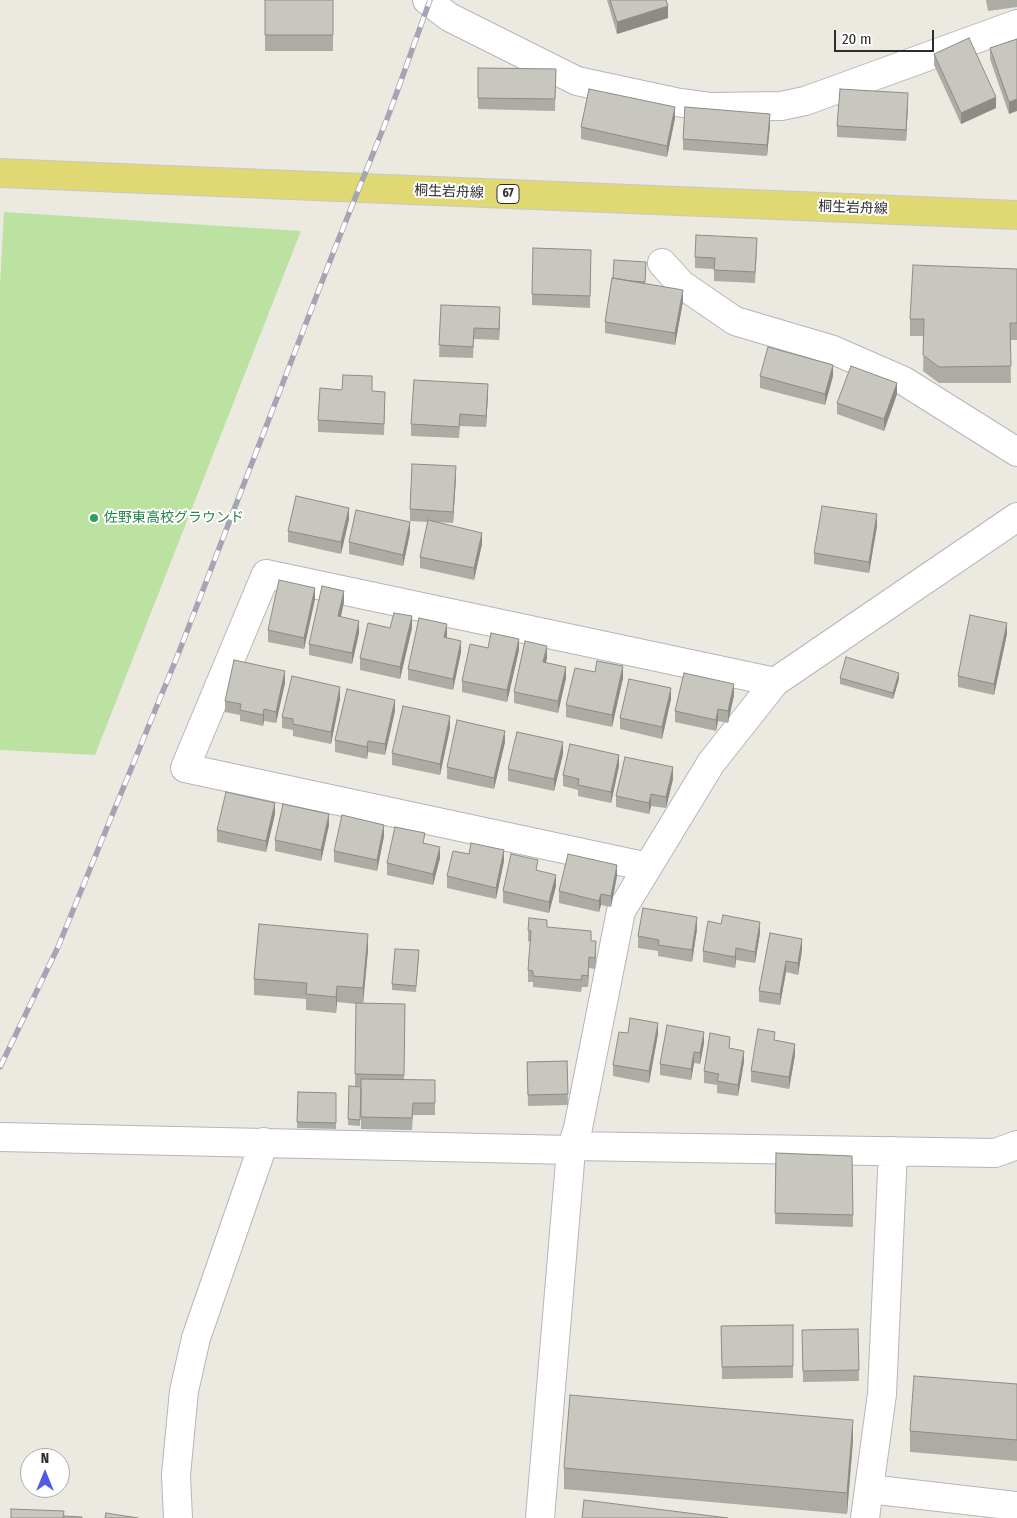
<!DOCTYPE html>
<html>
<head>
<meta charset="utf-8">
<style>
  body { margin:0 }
  #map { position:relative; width:1017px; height:1518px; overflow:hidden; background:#ece9e1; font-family:"Fira Sans Condensed",sans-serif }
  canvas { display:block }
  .north { position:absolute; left:20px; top:1448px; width:50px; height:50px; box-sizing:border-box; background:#fff; border:1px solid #ababab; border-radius:50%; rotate:0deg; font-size:14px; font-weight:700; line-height:20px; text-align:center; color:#2c2c2c }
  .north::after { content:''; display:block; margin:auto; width:18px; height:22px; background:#555ae5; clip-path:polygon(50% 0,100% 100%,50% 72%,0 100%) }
  .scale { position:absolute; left:834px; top:30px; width:100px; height:22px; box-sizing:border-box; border:2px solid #2c2c2c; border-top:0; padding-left:6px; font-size:15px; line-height:18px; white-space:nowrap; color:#2c2c2c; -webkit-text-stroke:4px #fff; paint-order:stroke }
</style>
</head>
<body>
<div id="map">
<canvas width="1017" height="1518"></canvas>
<div class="north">N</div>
<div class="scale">20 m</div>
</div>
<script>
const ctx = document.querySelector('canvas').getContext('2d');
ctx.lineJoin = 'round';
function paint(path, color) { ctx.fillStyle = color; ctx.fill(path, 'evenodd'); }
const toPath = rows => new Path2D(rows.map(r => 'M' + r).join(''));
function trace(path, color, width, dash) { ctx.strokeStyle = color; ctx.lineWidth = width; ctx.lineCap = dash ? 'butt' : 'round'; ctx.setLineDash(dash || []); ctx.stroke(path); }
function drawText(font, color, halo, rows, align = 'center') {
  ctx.font = font + ' "Fira Sans Condensed","Noto Sans JP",sans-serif'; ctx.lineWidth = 4; ctx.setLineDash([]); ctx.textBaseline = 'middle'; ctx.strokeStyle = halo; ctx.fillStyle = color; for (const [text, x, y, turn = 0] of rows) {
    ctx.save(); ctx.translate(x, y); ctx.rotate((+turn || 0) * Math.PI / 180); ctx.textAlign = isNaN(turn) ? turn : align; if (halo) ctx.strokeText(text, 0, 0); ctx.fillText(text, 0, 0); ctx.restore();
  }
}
const pitch = toPath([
  [4,212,301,231,95,755,0,750,0,286]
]);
const street = toPath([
  [427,0,449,17,577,81,675,102,711,107,781,106,805,101,1017,24],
  [662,263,681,284,735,321,833,350,904,381,1017,452],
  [648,867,185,768,266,574,775,682],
  [0,1137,571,1150],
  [572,1146,995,1153,1017,1145],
  [869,1489,1017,1506],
  [178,1518,176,1475,184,1391,196,1338,264,1142],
  [540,1518,571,1150,578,1128,621,911,711,763,775,682,1017,517],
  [865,1518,882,1394,893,1151]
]);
const primary = toPath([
  [0,173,1017,215]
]);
const rail = toPath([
  [0,1067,58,947,179,652,335,248,389,114,430,0]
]);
const wall = toPath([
  [265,0,333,0,333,51,265,51],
  [607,0,666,0,668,18,617,34],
  [986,0,1017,0,1017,7,988,11],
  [1017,39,1009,114,990,59,990,48],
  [934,54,996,108,961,124,934,65],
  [478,68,556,69,555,111,478,109],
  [908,104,906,141,837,137,837,126],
  [675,118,667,157,581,139,581,127],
  [770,125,767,156,683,150,683,139],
  [757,250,755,283,714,281,714,269,695,268,695,257],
  [591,262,590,308,532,305,532,294],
  [646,262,645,284,683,301,675,345,605,333,605,322,613,278],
  [1017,269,1017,340,1010,340,1011,383,939,383,923,371,924,336,910,336,910,319],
  [441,305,500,319,499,340,474,339,473,358,439,357],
  [760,376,833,376,825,405,760,388],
  [372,391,385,403,384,435,318,432,318,420],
  [897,394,884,431,837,414,837,403],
  [488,395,486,427,460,426,459,438,411,436,411,424],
  [456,477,453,523,436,522,482,544,474,580,420,568,420,557,428,522,410,521,410,509],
  [349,519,341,554,288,542,288,531],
  [877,526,869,573,814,564,814,553],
  [410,533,403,566,349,554,349,542],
  [315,599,304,649,268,642,268,630],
  [344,602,341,617,359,633,352,664,309,655,309,644],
  [390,628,412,628,400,679,360,670,360,658],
  [1007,634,994,695,958,687,958,676],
  [447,636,446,637,461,652,453,690,408,680,408,669],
  [488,648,519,650,507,702,462,692,462,681],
  [547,658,546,662,566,678,558,713,514,703,514,692],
  [595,672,623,678,612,727,566,717,566,705],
  [840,678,899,679,893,699,840,684],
  [285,683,276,723,264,721,263,726,240,721,240,715,225,712,225,701],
  [734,695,728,723,718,721,716,731,675,722,675,711],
  [340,699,331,744,293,736,293,730,282,728,282,717],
  [671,699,662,739,620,729,620,718],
  [395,711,385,755,368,752,367,759,335,752,335,740],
  [450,728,440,775,392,765,392,753],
  [505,742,494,789,447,779,447,767],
  [563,754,554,791,508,781,508,769],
  [619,766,611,803,578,796,578,790,563,786,563,775],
  [673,779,666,808,651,806,649,814,616,807,616,796],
  [275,814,266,852,217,842,217,830],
  [329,825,321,861,275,851,275,840],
  [384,836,377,871,334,862,334,851],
  [425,844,440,858,433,885,387,875,387,863],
  [469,854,504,861,496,899,447,888,447,876],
  [538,871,556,886,549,913,503,903,503,891],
  [617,876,611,907,601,905,599,912,559,903,559,891],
  [547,927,591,941,596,952,595,969,589,968,588,987,582,987,581,992,533,987,533,982,528,982,528,970,530,942,528,941,528,930],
  [697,929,692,962,658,956,658,951,638,948,638,936],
  [760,933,755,963,736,960,735,968,703,962,703,951],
  [770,933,802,950,798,975,786,972,780,1005,759,1002,759,991],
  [368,950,363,1004,405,1004,404,1080,435,1080,435,1115,413,1115,412,1130,361,1129,361,1086,355,1086,356,1004,337,1002,336,1013,306,1010,306,999,254,995,254,979],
  [419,956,416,992,392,990,392,984],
  [628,1033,658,1034,649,1083,613,1076,613,1065],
  [704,1043,700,1064,694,1063,691,1080,660,1075,660,1064],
  [730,1048,744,1062,738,1096,717,1093,717,1085,704,1083,704,1071],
  [795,1055,789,1089,751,1082,751,1071],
  [567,1061,568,1105,528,1106,527,1062],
  [349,1086,361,1087,360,1126,348,1125],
  [298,1092,336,1093,336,1129,297,1128],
  [776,1153,852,1156,853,1227,775,1224],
  [793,1325,793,1378,722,1379,721,1326],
  [858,1329,859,1381,803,1382,802,1330],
  [1017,1384,1017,1461,910,1452,910,1431],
  [853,1440,847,1514,564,1489,564,1468]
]);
const shadedWall = toPath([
  [668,6,668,18,617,34,617,22],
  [908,93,908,104,906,141,906,130],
  [996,97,996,108,961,124,961,113],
  [1017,99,1017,111,1009,114,1009,102],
  [675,107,675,118,667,157,667,146],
  [770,114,770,125,767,156,767,145],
  [683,290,683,301,675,345,675,333],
  [500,307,500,319,499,340,499,329],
  [833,365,833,376,825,405,825,394],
  [897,383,897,394,884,431,884,419],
  [488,384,488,395,486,427,486,416],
  [456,466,456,477,453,523,453,512],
  [349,508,349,519,341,554,341,542],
  [877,514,877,526,869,573,869,562],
  [410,522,410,533,403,566,403,555],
  [482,533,482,544,474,580,474,568],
  [315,588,315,599,304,649,304,638],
  [344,591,344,602,338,628,338,616],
  [412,616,412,628,400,679,400,667],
  [359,621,359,633,352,664,352,653],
  [1007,623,1007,634,994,695,994,684],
  [447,624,447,636,444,648,444,637],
  [519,639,519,650,507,702,507,690],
  [461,641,461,652,453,690,453,679],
  [547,646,547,658,543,673,543,662],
  [623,666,623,678,612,727,612,715],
  [566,667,566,678,558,713,558,701],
  [285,671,285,683,276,723,276,712],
  [899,673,899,679,893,699,893,693],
  [734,684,734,695,728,723,728,711],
  [340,687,340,699,331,744,331,732],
  [671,688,671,699,662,739,662,727],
  [395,700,395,711,385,755,385,744],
  [264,709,264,721,263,726,263,715],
  [718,709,718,721,716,731,716,720],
  [450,716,450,728,440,775,440,764],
  [505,731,505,742,494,789,494,778],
  [368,741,368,752,367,759,367,747],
  [563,742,563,754,554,791,554,779],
  [619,755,619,766,611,803,611,792],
  [673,767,673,779,666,808,666,797],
  [651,794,651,806,649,814,649,803],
  [275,803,275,814,266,852,266,841],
  [329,814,329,825,321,861,321,850],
  [384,825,384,836,377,871,377,860],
  [440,847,440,858,433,885,433,874],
  [504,850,504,861,496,899,496,888],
  [617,865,617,876,611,907,611,896],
  [556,875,556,886,549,913,549,902],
  [601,894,601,905,599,912,599,901],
  [697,917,697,929,692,962,692,950],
  [760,922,760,933,755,963,755,952],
  [368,934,368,950,363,1004,363,988],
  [802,939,802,950,798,975,798,963],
  [596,941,596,952,595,969,595,958],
  [736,948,736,960,735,968,735,957],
  [589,957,589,968,588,987,588,976],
  [786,961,786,972,780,1005,780,994],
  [337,986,337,1002,336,1013,336,997],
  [658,1023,658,1034,649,1083,649,1071],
  [704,1032,704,1043,700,1064,700,1053],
  [795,1044,795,1055,789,1089,789,1077],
  [744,1051,744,1062,738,1096,738,1085],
  [694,1052,694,1063,691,1080,691,1069],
  [853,1420,853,1440,847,1514,847,1493]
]);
const building = toPath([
  [265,0,333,0,333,35,265,35,265,0],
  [610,0,666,0,668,6,617,22,610,0],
  [969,38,996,97,961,113,934,54,969,38],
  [1017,39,1017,99,1009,102,990,48,1017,39],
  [478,68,556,69,555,99,478,98,478,68],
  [589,89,675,107,667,146,581,127,589,89],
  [840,89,908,93,906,130,837,126,840,89],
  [685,107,770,114,767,145,683,139,685,107],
  [696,235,757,238,755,272,714,270,715,258,695,257,696,235],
  [533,248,591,250,590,296,532,294,533,248],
  [614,260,646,262,645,282,631,281,613,278,614,260],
  [913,265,1017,269,1017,323,1010,323,1011,366,939,367,923,355,924,319,910,319,913,265],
  [612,278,683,290,675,333,605,322,612,278],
  [441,305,500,307,499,329,474,328,473,347,439,345,441,305],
  [768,347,833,365,825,394,760,376,768,347],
  [851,366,897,383,884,419,837,403,851,366],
  [343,375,372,376,372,391,385,392,384,424,318,420,320,388,342,390,343,375],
  [414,380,488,384,486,416,460,414,459,427,411,424,414,380],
  [412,464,456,466,453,512,410,509,412,464],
  [296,496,349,508,341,542,288,531,296,496],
  [822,506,877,514,869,562,814,553,822,506],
  [356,510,410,522,403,555,349,542,356,510],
  [428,520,482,533,474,568,420,557,428,520],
  [279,580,315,588,304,638,268,630,279,580],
  [322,586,344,591,338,616,359,621,352,653,309,644,322,586],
  [394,613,412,616,400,667,360,658,368,623,390,628,394,613],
  [970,615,1007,623,994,684,958,676,970,615],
  [419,618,447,624,444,637,461,641,453,679,408,669,419,618],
  [491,633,519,639,507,690,462,681,470,644,488,648,491,633],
  [525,641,547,646,543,662,566,667,558,701,514,692,525,641],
  [846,657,899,673,893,693,840,678,846,657],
  [234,660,285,671,276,712,264,709,263,715,240,710,241,704,225,701,234,660],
  [597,661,623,666,612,715,566,705,575,668,595,672,597,661],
  [684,673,734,684,728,711,718,709,716,720,675,711,684,673],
  [292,676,340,687,331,732,293,724,293,719,282,717,292,676],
  [629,679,671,688,662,727,620,718,629,679],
  [347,689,395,700,385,744,368,741,367,747,335,740,347,689],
  [403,706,450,716,440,764,392,753,403,706],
  [457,720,505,731,494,778,447,767,457,720],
  [517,732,563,742,554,779,508,769,517,732],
  [570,744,619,755,611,792,578,785,579,779,563,775,570,744],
  [625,757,673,767,666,797,651,794,649,803,616,796,625,757],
  [226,792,275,803,266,841,217,830,226,792],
  [283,804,329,814,321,850,275,840,283,804],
  [342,815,384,825,377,860,334,851,342,815],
  [395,827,425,833,423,843,440,847,433,874,387,863,395,827],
  [471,843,504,850,496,888,447,876,453,851,469,854,471,843],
  [511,854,538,860,536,870,556,875,549,902,503,891,511,854],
  [568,854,617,865,611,896,601,894,599,901,559,891,568,854],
  [643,908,697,917,692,950,658,945,659,940,638,936,643,908],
  [723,915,760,922,755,952,736,948,735,957,703,951,708,921,721,924,723,915],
  [529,918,547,920,547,927,591,931,591,941,596,941,595,958,589,957,588,976,582,975,581,980,533,976,533,971,528,970,531,931,528,930,529,918],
  [259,924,368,934,363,988,337,986,336,997,306,994,307,983,254,979,259,924],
  [770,933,802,939,798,963,786,961,780,994,759,991,770,933],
  [395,949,419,950,416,986,392,984,395,949],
  [356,1003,405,1004,404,1075,355,1074,356,1003],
  [630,1018,658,1023,649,1071,613,1065,619,1032,628,1033,630,1018],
  [667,1025,704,1032,700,1053,694,1052,691,1069,660,1064,667,1025],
  [758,1029,775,1032,774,1040,795,1044,789,1077,751,1071,758,1029],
  [710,1033,730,1037,729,1048,744,1051,738,1085,717,1081,719,1074,704,1071,710,1033],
  [567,1061,568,1094,528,1095,527,1062,567,1061],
  [361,1079,435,1080,435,1103,413,1103,412,1118,361,1117,361,1079],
  [349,1086,361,1087,360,1120,348,1119,349,1086],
  [298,1092,336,1093,336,1123,297,1122,298,1092],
  [776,1153,852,1156,853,1215,775,1213,776,1153],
  [793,1325,793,1366,722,1367,721,1326,793,1325],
  [858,1329,859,1370,803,1371,802,1330,858,1329],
  [914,1376,1017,1384,1017,1440,910,1431,914,1376],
  [570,1395,853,1420,847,1493,564,1468,570,1395],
  [584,1500,728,1518,582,1518,584,1500],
  [11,1509,64,1511,63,1518,11,1518,11,1509],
  [106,1513,138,1518,105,1518,106,1513],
  [64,1516,82,1517,82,1518,64,1518,64,1516]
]);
const markers = [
  [94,518,5,"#2e9e5b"]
];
const shields = [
  [508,194,22]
];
const shieldNames = [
  ["67",508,194]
];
const streetNames = [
  ["桐生岩舟線",449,192,2],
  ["桐生岩舟線",853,208,2]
];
const leisureNames = [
  ["佐野東高校グラウンド",104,518]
];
paint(pitch, '#bce2a1');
trace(street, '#b4b5be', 30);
trace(primary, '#c8c8c8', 30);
trace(street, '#fff', 28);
trace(primary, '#e0d872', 28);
trace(rail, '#a4a4b4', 5.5);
trace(rail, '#fff', 4, [11]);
paint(wall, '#acaba4');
paint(shadedWall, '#8c8b86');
paint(building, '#c8c7bf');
trace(building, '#8c8b86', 1);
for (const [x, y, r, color] of markers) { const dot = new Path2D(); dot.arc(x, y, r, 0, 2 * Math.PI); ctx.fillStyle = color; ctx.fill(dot); trace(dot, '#fff', 2); }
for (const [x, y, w] of shields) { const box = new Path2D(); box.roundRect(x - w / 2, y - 9.5, w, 19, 4); ctx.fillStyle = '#fff'; ctx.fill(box); trace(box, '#2c2c2c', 1); }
drawText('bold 12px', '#2c2c2c', null, shieldNames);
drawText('14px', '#2c2c2c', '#fff', streetNames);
drawText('14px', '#27864d', '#fff', leisureNames, 'left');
</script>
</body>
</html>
